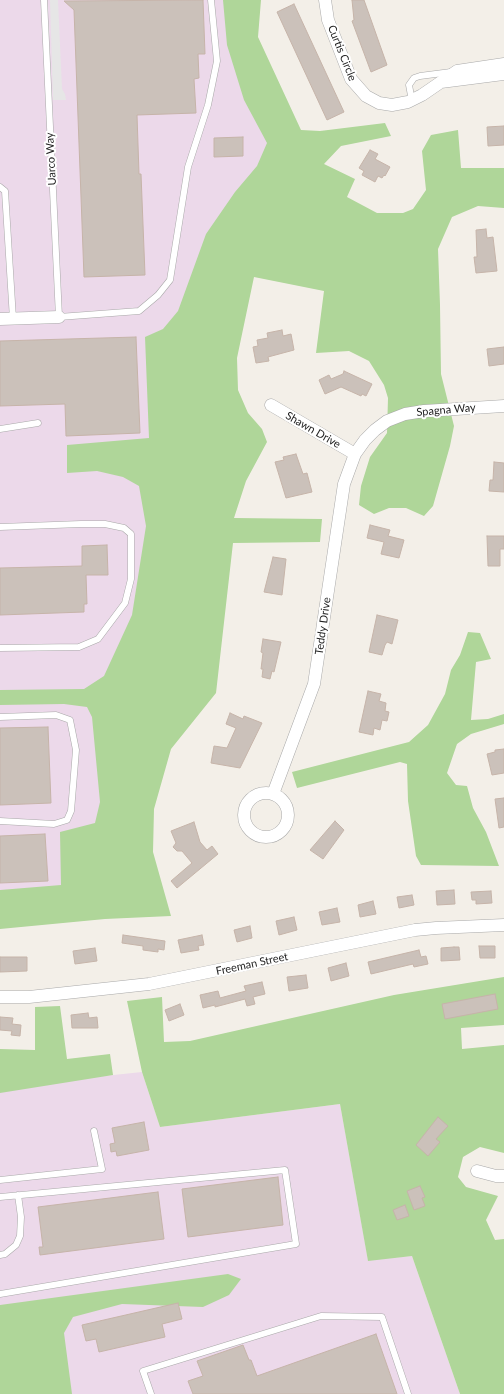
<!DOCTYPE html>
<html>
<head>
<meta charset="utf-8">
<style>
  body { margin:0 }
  canvas { display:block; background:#f3efe8 }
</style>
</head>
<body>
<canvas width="504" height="1394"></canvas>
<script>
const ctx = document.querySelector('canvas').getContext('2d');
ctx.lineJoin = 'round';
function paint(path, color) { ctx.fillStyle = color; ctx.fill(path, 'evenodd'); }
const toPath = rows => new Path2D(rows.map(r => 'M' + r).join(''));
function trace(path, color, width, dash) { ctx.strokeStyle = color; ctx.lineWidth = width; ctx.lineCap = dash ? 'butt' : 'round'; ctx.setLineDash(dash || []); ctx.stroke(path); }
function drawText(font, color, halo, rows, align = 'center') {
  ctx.font = font + ' Lato,sans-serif'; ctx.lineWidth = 4; ctx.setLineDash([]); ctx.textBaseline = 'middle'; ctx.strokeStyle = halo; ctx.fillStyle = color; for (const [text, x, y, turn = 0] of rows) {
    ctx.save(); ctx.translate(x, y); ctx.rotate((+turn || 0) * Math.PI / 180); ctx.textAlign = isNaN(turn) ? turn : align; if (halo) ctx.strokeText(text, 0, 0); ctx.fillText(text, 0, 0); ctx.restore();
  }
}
const industrial = toPath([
  [0,0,255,0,253,37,302,133,217,252,97,898,0,898],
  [142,1072,160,1127,340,1104,368,1260,412,1256,460,1394,0,1394,0,1087]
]);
const forest = toPath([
  [223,0,261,0,258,37,301,130,320,131,385,123,391,136,341,146,324,164,355,179,347,197,377,213,403,213,413,209,426,190,422,151,431,135,458,130,461,168,504,168,504,208,478,206,452,217,438,249,440,305,441,374,454,426,450,446,433,506,424,516,406,508,389,508,374,514,359,505,361,486,370,457,387,433,388,398,384,385,369,361,349,351,316,353,324,291,254,277,237,358,238,390,248,413,262,429,267,442,246,481,234,518,322,519,320,542,233,543,216,693,171,749,154,809,153,852,171,916,105,919,0,929,0,890,61,885,60,832,95,823,100,802,92,717,87,707,64,704,0,705,0,690,84,689,104,676,132,615,146,526,139,486,123,477,97,471,67,473,67,445,149,438,145,337,163,329,178,311,206,234,235,192,257,166,267,143,244,100,227,45],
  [468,632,480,633,491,659,476,662,471,720,488,719,504,714,504,724,471,734,457,744,447,773,456,785,467,786,473,808,486,832,499,866,421,865,416,856,408,801,407,764,400,762,297,788,292,772,409,742,428,725,445,694,451,670,460,655],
  [504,977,504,1025,461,1028,462,1049,504,1045,504,1153,480,1147,463,1157,458,1177,466,1187,498,1196,486,1220,495,1240,504,1239,504,1394,460,1394,412,1256,368,1261,340,1104,160,1127,142,1072,127,1001,162,997,164,1042,190,1041,394,995],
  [60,1006,67,1059,110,1054,113,1075,0,1093,0,1049,35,1050,35,1007],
  [228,1274,241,1279,229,1295,203,1307,122,1304,73,1317,64,1333,72,1394,0,1394,0,1305]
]);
const parking = toPath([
  [50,0,58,0,62,89,65,94,66,100,53,100]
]);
const building = toPath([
  [203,0,205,54,198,54,199,78,194,79,196,113,137,115,139,174,141,174,145,275,84,277,74,10,64,1,203,0],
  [352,0,364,0,387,65,371,72,352,21,354,20,352,0],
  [294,4,344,112,327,120,277,12,294,4],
  [504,126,504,145,488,146,487,127,504,126],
  [243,137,243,156,214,157,214,138,243,137],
  [370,150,378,154,375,159,390,167,385,176,384,175,382,178,378,176,375,182,362,175,364,171,359,168,370,150],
  [486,229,487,238,493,237,497,271,476,273,474,257,477,257,476,230,486,229],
  [282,330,283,336,291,334,294,350,268,357,269,361,256,363,253,347,258,346,257,340,268,338,267,333,282,330],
  [136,337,140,433,66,436,65,404,0,406,0,341,136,337],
  [504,347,504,364,489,366,487,349,504,347],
  [344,371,372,384,366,396,362,394,361,396,341,387,325,394,319,380,329,375,331,379,343,374,344,371],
  [296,454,303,474,307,473,312,492,286,498,275,462,284,460,283,457,296,454],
  [494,462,504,463,504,492,489,491,490,480,493,480,494,462],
  [370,525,390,530,388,536,404,540,399,558,381,554,384,542,367,538,370,525],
  [487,536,504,536,504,549,500,549,500,566,488,566,487,536],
  [107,545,108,575,86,575,87,604,84,604,84,612,0,615,0,568,82,566,82,546,107,545],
  [273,557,286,559,282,595,264,592,273,557],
  [377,615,398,620,392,644,387,642,385,645,382,655,369,652,377,615],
  [263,639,281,642,274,672,272,671,270,679,262,677,263,669,261,669,263,653,261,652,263,639],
  [368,691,381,694,379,701,386,703,385,711,389,712,387,721,382,720,380,730,374,728,373,735,359,732,368,691],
  [230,713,243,719,244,716,262,723,240,768,211,763,214,746,227,748,236,728,226,724,230,713],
  [48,727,51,803,0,805,0,728,48,727],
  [504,749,504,773,492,775,487,754,495,752,495,750,504,749],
  [504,798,504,827,499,828,495,799,504,798],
  [335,821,344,830,323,859,310,850,335,821],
  [194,822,200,842,207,850,212,846,218,854,177,888,171,881,192,863,182,851,177,851,173,847,176,843,171,831,194,822],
  [45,834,48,881,0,883,0,836,45,834],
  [454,890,455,904,437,905,436,891,454,890],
  [491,891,492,903,476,904,476,900,472,900,471,892,491,891],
  [412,895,414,905,399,908,397,897,412,895],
  [373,901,376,914,360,917,358,905,373,901],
  [337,908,340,922,322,925,319,912,337,908],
  [294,917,297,930,279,935,276,921,294,917],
  [250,926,252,938,237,942,234,930,250,926],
  [123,935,165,941,164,950,158,949,158,952,143,950,143,946,122,943,123,935],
  [202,935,204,945,198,946,199,950,181,953,178,940,202,935],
  [479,946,495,946,495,958,480,958,479,946],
  [454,947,459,947,460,960,441,961,441,948,454,947],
  [95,948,97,961,75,964,73,951,95,948],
  [419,950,421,957,426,956,428,964,414,967,413,964,371,974,368,962,419,950],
  [0,957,27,957,27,971,0,972,0,957],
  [346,963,349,976,331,981,328,968,346,963],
  [306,975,308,988,289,991,287,977,306,975],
  [262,982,265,994,253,997,255,1004,247,1006,245,999,215,1007,215,1005,203,1008,200,995,218,991,220,998,246,991,244,986,262,982],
  [495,994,498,1009,445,1019,442,1004,495,994],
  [180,1004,184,1015,169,1021,165,1010,180,1004],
  [88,1013,89,1018,97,1017,98,1028,72,1028,71,1015,88,1013],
  [0,1017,13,1018,12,1024,21,1025,20,1036,11,1035,12,1031,0,1030,0,1017],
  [438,1117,448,1126,436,1139,440,1142,428,1156,416,1145,438,1117],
  [144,1122,149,1150,117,1156,116,1151,111,1152,110,1144,115,1143,112,1128,144,1122],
  [278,1177,283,1225,188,1237,182,1189,278,1177],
  [420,1186,425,1197,422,1198,425,1206,414,1210,407,1191,420,1186],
  [158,1192,164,1239,40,1255,39,1247,43,1247,38,1207,158,1192],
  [405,1205,409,1216,397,1220,393,1210,405,1205],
  [178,1303,182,1319,162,1324,165,1337,99,1352,96,1339,86,1341,82,1325,178,1303],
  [376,1334,397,1394,193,1394,188,1381,203,1376,197,1361,243,1345,249,1360,251,1360,257,1376,376,1334]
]);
const lane = toPath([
  [44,0,59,317,139,311,158,295,170,280,188,167,208,105,217,61,211,0],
  [412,101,409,85,414,78,420,76,451,72],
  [0,187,5,191,13,319],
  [0,429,38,423],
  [0,527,81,524,105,524,124,528,131,534,131,579,125,603,98,639,79,647,0,648],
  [0,717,56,715,70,720,76,750,71,811,67,820,54,824,0,821],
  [0,1180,102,1169,94,1131],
  [0,1197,285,1170,296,1244,0,1294],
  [0,1255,5,1254,16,1245,20,1236,21,1217,18,1195],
  [151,1394,143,1371,321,1316,382,1317,408,1394]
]);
const street = toPath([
  [325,0,328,20,351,79,366,96,379,103,392,105,408,102,422,95,457,71,504,64],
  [441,82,504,74],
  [0,319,59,317],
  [271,405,355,454],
  '244 815a22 22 0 1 1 44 0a22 22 0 1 1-44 0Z',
  [273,794,314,684,344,484,355,454,365,440,375,430,387,421,405,414,424,411,504,406],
  [0,997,29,997,149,984,415,930,436,928,504,925],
  [477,1171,496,1176,504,1176]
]);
const streetNames = [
  ["Curtis Circle",342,53,68],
  ["Uarco Way",51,159,-93],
  ["Spagna Way",446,410,-5],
  ["Shawn Drive",313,430,30],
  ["Teddy Drive",323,626,-82],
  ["Freeman Street",252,964,-12]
];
paint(industrial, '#ecd9ea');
paint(forest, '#afd699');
paint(parking, '#e6e6e6');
paint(building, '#cbc1ba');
trace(building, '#c6b4a9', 1);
trace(lane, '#a9a9a9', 7);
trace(street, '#a9a9a9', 13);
trace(lane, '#fff', 6);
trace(street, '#fff', 12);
drawText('11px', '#222', '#fff', streetNames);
</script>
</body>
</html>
